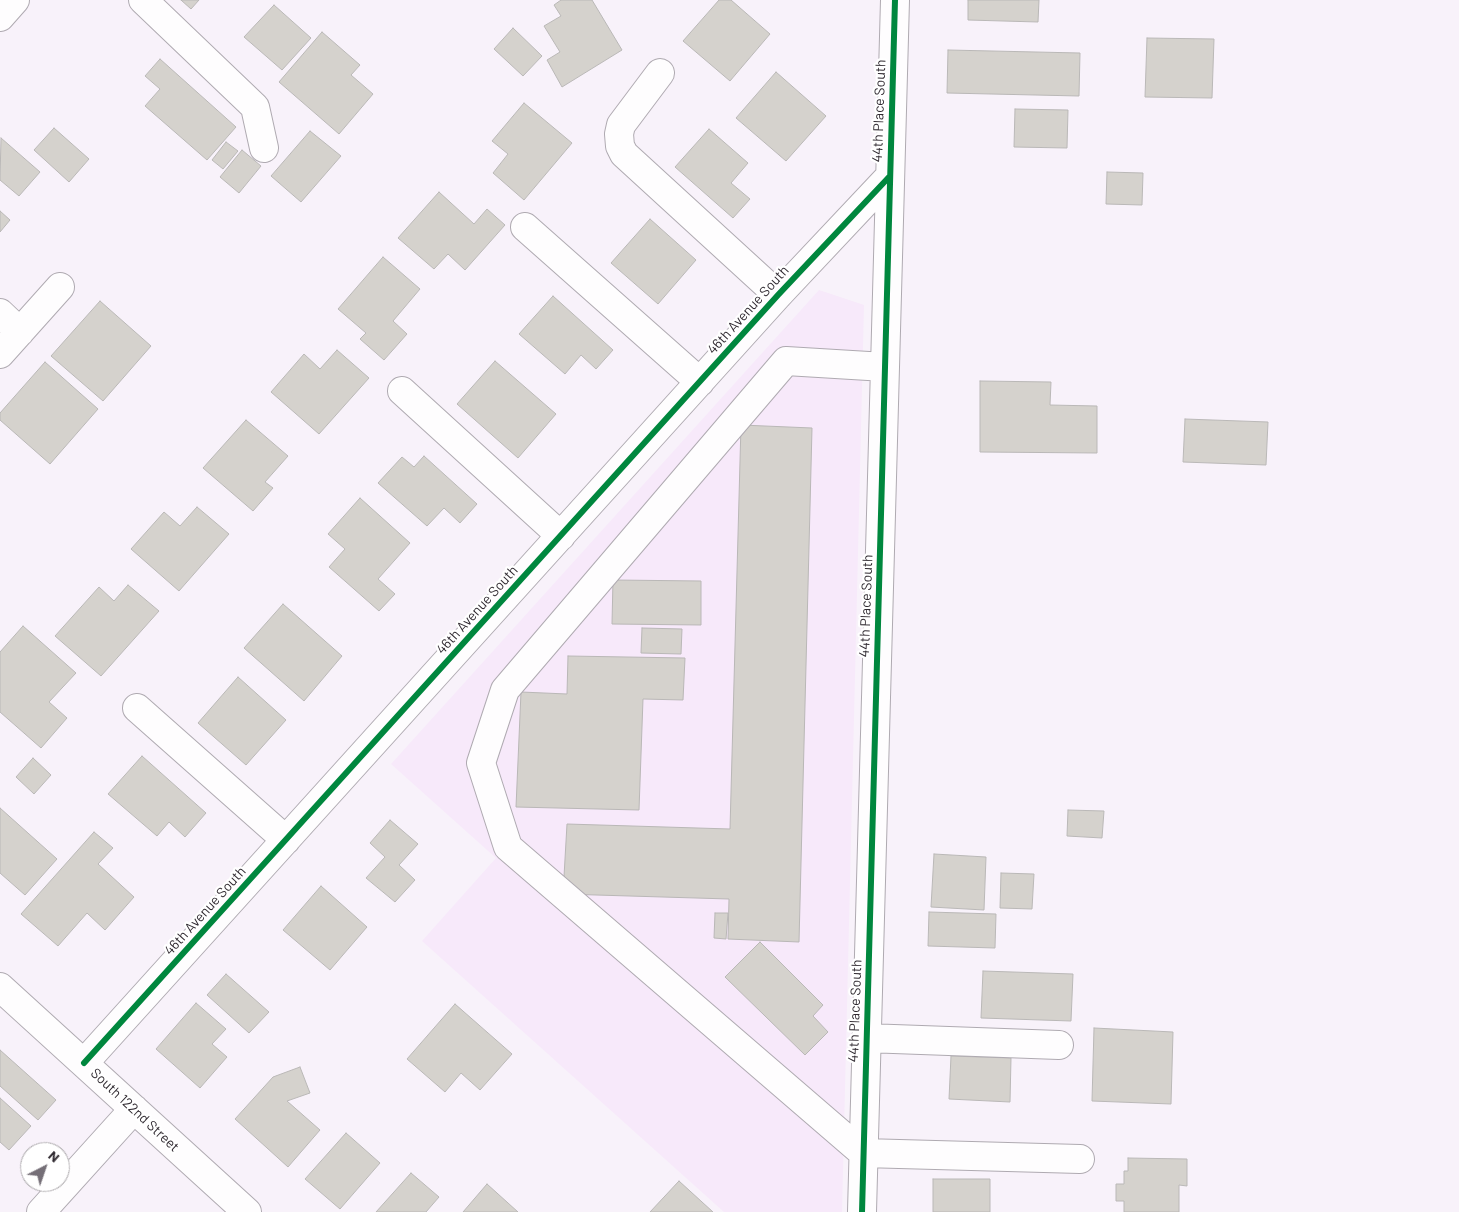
<!DOCTYPE html>
<html>
<head>
<meta charset="utf-8">
<style>
  body { margin:0 }
  #map { position:relative; width:1459px; height:1212px; overflow:hidden; background:#f8f2fa; font-family:Barlow,sans-serif }
  canvas { display:block }
  .north { position:absolute; left:20px; top:1142px; width:50px; height:50px; box-sizing:border-box; background:#fff; border:1px solid #aca9ac; border-radius:50%; rotate:41deg; font-size:14px; font-weight:700; line-height:20px; text-align:center; color:#2f2930 }
  .north::after { content:''; display:block; margin:auto; width:18px; height:22px; background:#756f77; clip-path:polygon(50% 0,100% 100%,50% 72%,0 100%) }
</style>
</head>
<body>
<div id="map">
<canvas width="1459" height="1212"></canvas>
<div class="north">N</div>
</div>
<script>
const ctx = document.querySelector('canvas').getContext('2d');
ctx.lineJoin = 'round';
function paint(path, color) { ctx.fillStyle = color; ctx.fill(path, 'evenodd'); }
const toPath = rows => new Path2D(rows.map(r => 'M' + r).join(''));
function trace(path, color, width, dash) { ctx.strokeStyle = color; ctx.lineWidth = width; ctx.lineCap = dash ? 'butt' : 'round'; ctx.setLineDash(dash || []); ctx.stroke(path); }
function drawText(font, color, halo, rows, align = 'center') {
  ctx.font = font + ' Barlow,sans-serif'; ctx.lineWidth = 4.5; ctx.setLineDash([]); ctx.textBaseline = 'middle'; ctx.strokeStyle = halo; ctx.fillStyle = color; for (const [text, x, y, turn = 0] of rows) {
    ctx.save(); ctx.translate(x, y); ctx.rotate((+turn || 0) * Math.PI / 180); ctx.textAlign = isNaN(turn) ? turn : align; if (halo) ctx.strokeText(text, 0, 0); ctx.fillText(text, 0, 0); ctx.restore();
  }
}
const built = toPath([
  [819,290,864,305,842,1212,724,1212,422,941,496,858,391,764]
]);
const building = toPath([
  [181,0,199,0,191,9,181,0],
  [561,0,592,0,622,50,562,87,547,60,560,52,544,26,561,16,554,5,561,0],
  [719,0,731,0,770,34,730,81,683,41,719,0],
  [968,0,1039,0,1038,22,968,20,968,0],
  [274,5,311,38,282,70,244,37,274,5],
  [513,28,542,56,523,76,494,49,513,28],
  [322,32,360,65,351,75,373,94,339,134,279,82,322,32],
  [1147,38,1214,39,1212,98,1145,97,1147,38],
  [948,50,1080,53,1079,96,947,93,948,50],
  [160,59,236,127,207,160,145,106,160,89,145,76,160,59],
  [776,72,826,116,786,161,736,118,776,72],
  [524,103,572,143,524,200,493,173,508,154,492,141,524,103],
  [1015,109,1068,110,1067,148,1014,147,1015,109],
  [54,128,89,159,69,182,34,150,54,128],
  [709,129,748,163,731,183,750,199,733,218,675,167,709,129],
  [310,131,341,156,301,202,271,176,310,131],
  [1,138,40,172,19,196,0,180,1,138],
  [226,142,238,151,223,169,212,160,226,142],
  [242,150,261,166,239,193,220,177,242,150],
  [1107,172,1143,173,1142,205,1106,204,1107,172],
  [439,192,474,224,487,209,505,225,465,270,448,254,434,269,398,238,439,192],
  [0,211,10,220,0,232,0,211],
  [650,219,696,260,658,304,611,263,650,219],
  [383,257,420,289,393,321,407,334,384,360,360,339,366,333,338,309,383,257],
  [553,296,613,350,596,369,581,355,565,374,519,334,553,296],
  [100,301,151,346,103,401,51,356,100,301],
  [337,350,369,378,319,434,271,392,304,354,320,369,337,350],
  [495,361,556,414,518,458,457,404,495,361],
  [45,362,98,409,50,464,0,420,0,413,45,362],
  [980,381,1051,382,1050,405,1097,406,1097,453,980,452,980,381],
  [1185,419,1268,422,1266,465,1183,462,1185,419],
  [246,420,288,456,265,482,273,488,253,511,203,468,246,420],
  [741,425,812,428,799,942,728,939,729,899,563,894,567,824,730,829,741,425],
  [424,456,477,504,460,523,444,508,427,526,378,483,402,457,414,467,424,456],
  [360,498,410,543,378,579,395,594,379,611,329,567,345,549,328,534,360,498],
  [197,507,229,534,179,591,131,549,164,512,180,526,197,507],
  [613,580,701,581,701,625,612,624,613,580],
  [128,585,159,611,101,676,55,636,99,587,114,601,128,585],
  [283,604,342,656,304,701,244,648,283,604],
  [23,626,76,673,49,702,67,718,41,748,0,712,0,652,23,626],
  [642,628,682,629,681,654,641,653,642,628],
  [568,656,685,658,683,700,643,699,639,810,516,807,521,692,567,694,568,656],
  [238,677,286,720,246,765,198,723,238,677],
  [142,756,206,813,185,837,169,822,157,836,108,794,142,756],
  [33,758,51,775,34,794,16,777,33,758],
  [0,808,57,859,25,895,0,873,0,808],
  [1068,810,1104,811,1102,838,1067,836,1068,810],
  [390,820,418,844,399,865,415,880,395,902,366,878,385,857,370,843,390,820],
  [94,832,113,848,98,864,134,897,105,930,87,913,58,946,21,914,94,832],
  [934,854,986,857,984,910,931,907,934,854],
  [1001,873,1034,874,1032,909,1000,908,1001,873],
  [321,886,367,927,330,970,283,930,321,886],
  [929,912,996,914,995,948,928,946,929,912],
  [715,913,728,913,726,939,714,938,715,913],
  [760,942,823,1005,813,1016,828,1032,805,1055,725,977,760,942],
  [983,971,1073,974,1071,1021,981,1018,983,971],
  [226,974,269,1012,249,1033,207,995,226,974],
  [196,1003,226,1029,212,1044,227,1057,200,1088,156,1049,196,1003],
  [455,1004,512,1054,480,1090,461,1073,445,1092,407,1059,455,1004],
  [1094,1028,1173,1032,1171,1104,1092,1101,1094,1028],
  [0,1050,56,1100,38,1120,0,1086,0,1050],
  [951,1056,1011,1058,1010,1102,949,1099,951,1056],
  [300,1067,310,1093,287,1101,320,1130,288,1167,235,1119,273,1077,300,1067],
  [0,1098,31,1126,9,1150,0,1142,0,1098],
  [346,1133,380,1163,340,1209,305,1179,346,1133],
  [1128,1158,1187,1159,1187,1186,1179,1185,1179,1212,1124,1212,1124,1201,1116,1201,1116,1184,1124,1184,1124,1171,1128,1171,1128,1158],
  [411,1173,439,1197,426,1212,376,1212,411,1173],
  [933,1179,990,1179,990,1212,933,1212,933,1179],
  [679,1181,713,1212,650,1212,679,1181],
  [487,1184,518,1212,463,1212,487,1184]
]);
const minor = toPath([
  [143,0,255,107,264,148],
  [0,17,15,0],
  [660,73,621,125,619,134,620,146,624,154,778,295],
  [525,227,700,382],
  [0,313,20,332],
  [0,354,60,287],
  [885,367,786,361,505,690,481,763,508,847,863,1153,1080,1159],
  [402,391,561,536],
  [137,708,286,840],
  [0,987,247,1212],
  [866,1038,1059,1045],
  [84,1063,778,295,890,176],
  [41,1212,134,1109],
  [862,1212,895,0]
]);
const cycleway = toPath([
  [84,1063,778,295,890,176],
  [862,1212,895,0]
]);
const streetNames = [
  ["44th Place South",879,111,-88],
  ["46th Avenue South",748,310,-48],
  ["44th Place South",866,606,-88],
  ["46th Avenue South",477,610,-48],
  ["46th Avenue South",205,911,-48],
  ["44th Place South",855,1011,-88],
  ["South 122nd Street",135,1110,43]
];
paint(built, '#f7e9fa');
paint(building, '#d5d2cd');
trace(building, '#bab8b7', 1);
trace(minor, '#afaab1', 30);
trace(minor, '#fefdfe', 28);
trace(cycleway, '#00873e', 6);
drawText('14px', '#2f2930', '#fff', streetNames);
</script>
</body>
</html>
